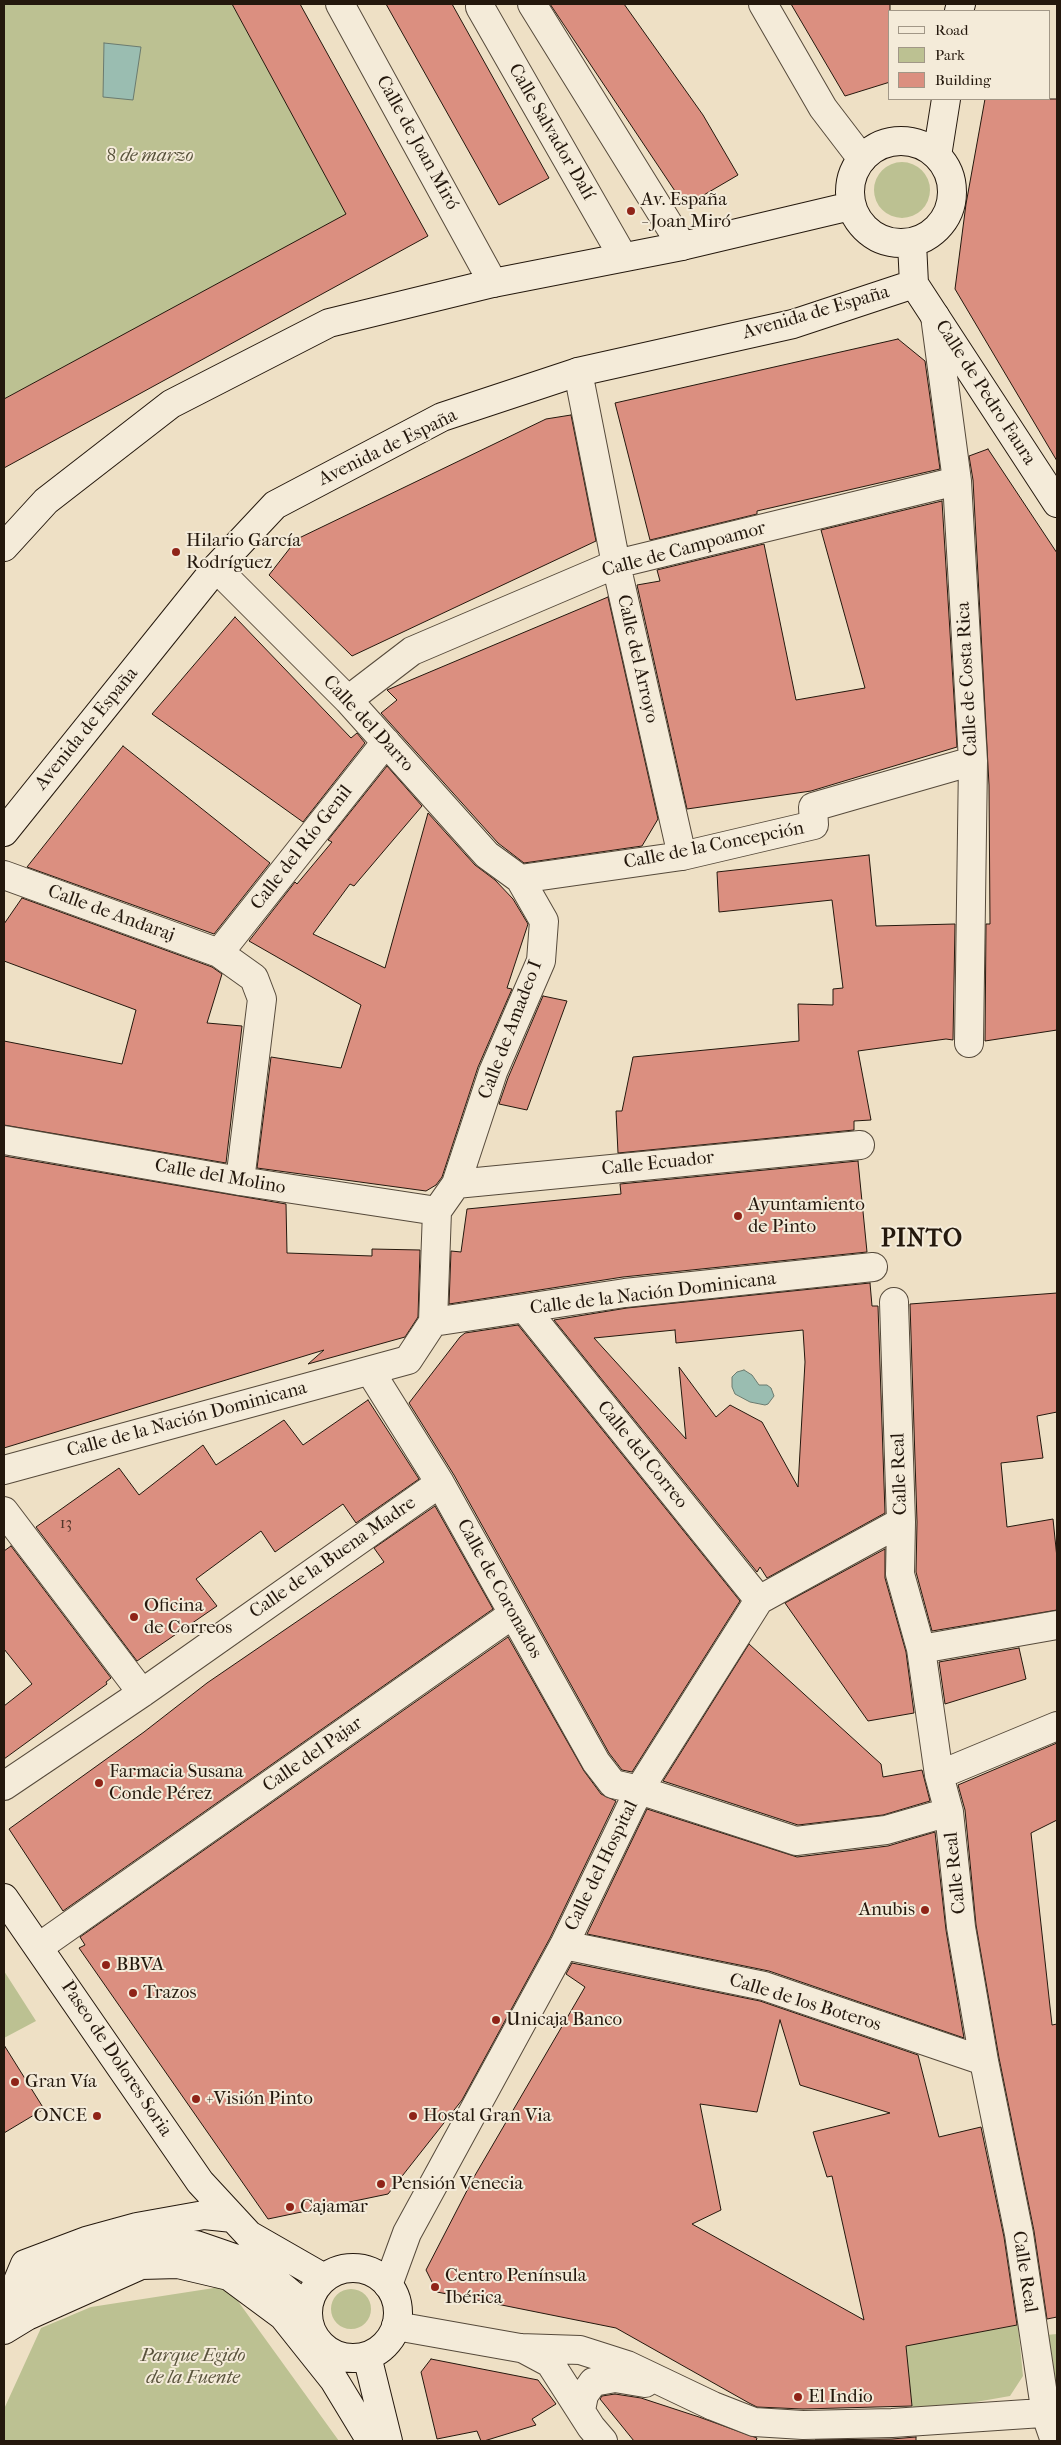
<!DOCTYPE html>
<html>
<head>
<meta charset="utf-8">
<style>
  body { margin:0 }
  #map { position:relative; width:1061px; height:2445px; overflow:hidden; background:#eee0c5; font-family:"IM FELL French Canon",serif }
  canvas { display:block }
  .frame { position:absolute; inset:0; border:5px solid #24180d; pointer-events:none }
  .legend { position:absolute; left:888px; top:10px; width:162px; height:90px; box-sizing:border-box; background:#f4ebd9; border:1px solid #a19787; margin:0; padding:6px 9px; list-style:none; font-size:15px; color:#24180d }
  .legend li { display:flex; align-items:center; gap:10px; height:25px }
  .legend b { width:25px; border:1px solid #a19787 }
</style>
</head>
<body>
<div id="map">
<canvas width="1061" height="2445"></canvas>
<div class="frame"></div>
<ul class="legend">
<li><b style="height:6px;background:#f4ebd9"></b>Road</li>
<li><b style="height:14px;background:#bcc192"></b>Park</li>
<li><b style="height:14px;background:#db8f80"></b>Building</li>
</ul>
</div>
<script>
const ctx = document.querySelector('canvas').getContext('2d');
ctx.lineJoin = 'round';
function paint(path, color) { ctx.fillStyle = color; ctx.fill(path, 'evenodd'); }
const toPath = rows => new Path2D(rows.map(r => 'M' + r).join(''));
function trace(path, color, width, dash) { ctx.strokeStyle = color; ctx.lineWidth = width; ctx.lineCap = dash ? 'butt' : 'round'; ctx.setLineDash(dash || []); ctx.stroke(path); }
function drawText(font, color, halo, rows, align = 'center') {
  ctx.font = font + ' "IM FELL French Canon",serif'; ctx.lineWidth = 4; ctx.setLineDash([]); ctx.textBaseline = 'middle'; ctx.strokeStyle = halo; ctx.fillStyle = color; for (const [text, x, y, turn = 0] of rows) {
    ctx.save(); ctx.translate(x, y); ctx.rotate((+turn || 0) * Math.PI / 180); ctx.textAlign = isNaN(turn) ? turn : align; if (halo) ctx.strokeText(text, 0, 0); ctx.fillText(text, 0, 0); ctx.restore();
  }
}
const green = toPath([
  [4,4,232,4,347,215,4,399],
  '874 190a28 28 0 1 1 56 0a28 28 0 1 1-56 0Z',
  [4,1971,36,2021,4,2038],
  [227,2286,339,2441,4,2441,4,2409,41,2328,91,2307],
  '331 2309a20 20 0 1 1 40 0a20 20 0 1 1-40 0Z',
  [1018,2325,1023,2376,1010,2396,913,2413,905,2346],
  [1057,2334,1057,2392,1046,2335]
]);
const water = toPath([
  [104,43,141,47,133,100,103,97,104,43],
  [744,1370,752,1375,759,1385,767,1385,771,1388,774,1396,768,1404,765,1405,750,1402,735,1394,732,1387,732,1377,737,1372,744,1370]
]);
const building = toPath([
  [232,4,300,4,428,236,4,468,4,399,346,214,232,4],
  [386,4,452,4,549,178,499,205,386,4],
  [550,4,624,4,703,115,738,175,685,206,550,4],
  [791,4,890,4,890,82,845,96,791,4],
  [985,99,1057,99,1057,461,955,289,966,204,985,99],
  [898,339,925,361,940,469,757,511,757,514,650,540,615,403,898,339],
  [571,415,596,541,352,656,269,575,297,539,546,419,571,415],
  [988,449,1057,553,1057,1030,985,1041,986,924,990,924,989,785,973,480,969,456,988,449],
  [942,501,957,747,811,791,687,809,637,585,660,581,657,570,764,544,796,700,865,688,821,530,942,501],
  [608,597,658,819,642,846,524,863,498,843,381,713,397,700,387,690,608,597],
  [235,617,351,738,357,733,365,743,303,822,152,714,235,617],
  [123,746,270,863,214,934,27,867,123,746],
  [387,766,422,806,354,886,350,884,313,934,385,968,428,813,475,865,495,880,513,899,528,924,507,988,512,989,478,1067,442,1177,436,1185,426,1191,257,1168,271,1057,341,1068,361,1005,249,941,295,882,297,884,332,842,328,840,387,766],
  [869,855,876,926,955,924,953,1040,946,1039,858,1051,871,1120,854,1121,854,1130,618,1153,616,1111,622,1111,633,1057,799,1041,798,1004,833,1005,833,989,843,988,832,900,719,912,717,872,869,855],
  [22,898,212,967,222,974,207,1023,242,1026,226,1163,4,1125,4,1041,122,1064,136,1010,4,961,4,924,22,898],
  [543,996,567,1001,527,1110,499,1104,508,1078,543,996],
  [4,1156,286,1204,287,1253,372,1256,372,1249,420,1250,418,1317,405,1337,308,1364,324,1350,4,1448,4,1156],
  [858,1161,867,1252,623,1277,449,1304,451,1251,461,1252,467,1209,621,1194,620,1184,858,1161],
  [870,1283,872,1306,878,1306,885,1513,767,1578,760,1567,757,1572,554,1320,627,1308,870,1283],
  [675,1330,676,1343,803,1330,805,1362,798,1487,762,1422,730,1405,716,1417,679,1367,686,1439,594,1338,675,1330],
  [1057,1293,1057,1412,1037,1416,1043,1458,1001,1463,1007,1527,1053,1519,1057,1558,1057,1610,932,1631,916,1572,917,1522,910,1304,1057,1293],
  [518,1325,740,1601,632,1772,622,1770,609,1753,454,1475,409,1403,460,1337,465,1333,518,1325],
  [368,1400,419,1479,356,1523,343,1504,275,1552,261,1531,196,1579,217,1606,137,1661,36,1527,119,1468,139,1495,203,1445,216,1465,284,1420,303,1445,368,1400],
  [435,1506,493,1609,63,1911,9,1829,144,1732,207,1683,384,1562,374,1548,435,1506],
  [11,1546,111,1678,106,1682,107,1684,4,1759,4,1706,32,1684,4,1649,4,1551,11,1546],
  [885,1549,885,1578,906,1652,914,1713,868,1721,785,1603,885,1549],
  [508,1637,584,1771,601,1794,616,1801,550,1938,462,2100,388,2194,268,2219,79,1948,85,1945,80,1937,508,1637],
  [749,1644,881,1764,883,1777,922,1770,930,1801,883,1815,798,1825,663,1781,749,1644],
  [1019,1648,1026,1679,945,1704,939,1662,1019,1648],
  [1057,1743,1057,1820,1031,1833,1052,2025,1057,2024,1057,2317,1047,2319,1034,2231,999,2058,976,1925,965,1810,958,1785,1057,1743],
  [647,1809,797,1857,888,1846,935,1832,946,1930,964,2038,769,1971,587,1934,647,1809],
  [572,1963,760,2001,918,2055,939,2137,981,2127,1004,2237,1017,2325,906,2346,912,2406,803,2409,757,2407,749,2403,616,2328,437,2292,426,2270,474,2177,585,1987,566,1974,572,1963],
  [780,2020,800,2085,890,2113,813,2132,827,2177,832,2176,864,2320,692,2224,721,2210,700,2104,757,2112,780,2020],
  [4,2045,44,2109,4,2133,4,2045],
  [431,2359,538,2380,556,2404,532,2419,536,2425,484,2441,481,2441,477,2431,437,2439,421,2372,431,2359],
  [615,2394,641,2398,699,2417,757,2438,756,2441,634,2441,600,2399,602,2396,615,2394],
  [916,2437,916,2441,815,2440,892,2439,916,2437]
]);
const street = toPath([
  [340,4,493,283],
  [481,4,480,7,623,257],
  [532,4,682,246],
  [763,4,823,108,862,159],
  [935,316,957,481,973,761,969,1043],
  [578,372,616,564,682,856],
  [348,700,412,651,616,564,957,481],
  [4,875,219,953,254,978,262,999,240,1181],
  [520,879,682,856,814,825,813,807,973,761],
  [219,953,386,742],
  [4,1140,240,1181,437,1211],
  [456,1184,860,1145],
  [894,1302,901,1522,900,1574,921,1649,939,1775,949,1812,961,1927,984,2061,1019,2234,1046,2415,1055,2441],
  [526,1310,759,1600],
  [433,1322,625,1293,873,1267],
  [370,1371,440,1483,596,1762,613,1784,639,1790,796,1841,886,1830,949,1812],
  [4,1470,408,1360,433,1322,437,1211,456,1184,493,1072,541,961,544,921,520,879,487,855,348,700,216,568],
  [4,1511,142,1693],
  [921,1649,1057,1625],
  [939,1775,1057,1726],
  [4,1786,142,1693,440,1483],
  [564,1945,764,1986,984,2061],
  [39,1947,513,1614],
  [388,2285,407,2233,564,1945,639,1790,759,1600,901,1522],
  [396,2326,520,2348,580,2350,627,2365,713,2406,754,2422,803,2425,892,2423,1057,2412],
  [522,2348,550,2363,591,2427,603,2441],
  [581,2410,584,2395,593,2382,615,2378,645,2383]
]);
const secondary = toPath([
  [959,11,961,4],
  '850 192a51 51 0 1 1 102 0a51 51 0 1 1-102 0Z',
  [937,156,946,99],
  [912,243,914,284,1057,503],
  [4,547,46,501,171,404,329,323,493,283,682,246,851,206],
  [4,832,216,568,275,505,442,417,578,372,793,324,914,284],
  [4,1898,200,2182,249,2235,324,2278],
  '308 2313a45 45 0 1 1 90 0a45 45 0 1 1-90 0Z',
  [12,2295,25,2264,86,2241,137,2227,204,2215,233,2218],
  [4,2303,12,2295,61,2272,128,2248,196,2245,257,2266,308,2308],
  [4,2330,27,2316,141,2265,178,2264,229,2276,283,2316,334,2380,371,2441],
  [367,2356,388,2441]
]);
const markers = [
  [631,211,5,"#8f2418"],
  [176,552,5,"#8f2418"],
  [738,1216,5,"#8f2418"],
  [134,1617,5,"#8f2418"],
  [99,1783,5,"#8f2418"],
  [925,1910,5,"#8f2418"],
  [106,1965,5,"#8f2418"],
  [133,1993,5,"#8f2418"],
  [496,2020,5,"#8f2418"],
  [15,2082,5,"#8f2418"],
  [196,2099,5,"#8f2418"],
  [97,2116,5,"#8f2418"],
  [413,2116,5,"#8f2418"],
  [381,2184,5,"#8f2418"],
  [290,2207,5,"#8f2418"],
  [435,2287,5,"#8f2418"],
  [798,2397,5,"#8f2418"]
];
const numberNames = [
  ["13",66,1524]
];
const streetNames = [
  ["Calle Salvador Dalí",551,132,60],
  ["Calle de Joan Miró",417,143,61],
  ["Avenida de España",816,313,-16],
  ["Calle de Pedro Faura",985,393,57],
  ["Avenida de España",388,448,-26],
  ["Calle de Campoamor",684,550,-15],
  ["Calle del Arroyo",637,659,77],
  ["Calle de Costa Rica",968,679,-93],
  ["Calle del Darro",368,724,47],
  ["Avenida de España",87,729,-51],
  ["Calle de la Concepción",714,846,-11],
  ["Calle del Río Genil",302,848,-52],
  ["Calle de Andaraj",111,914,20],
  ["Calle de Amadeo I",511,1030,-69],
  ["Calle Ecuador",658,1164,-6],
  ["Calle del Molino",220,1177,10],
  ["Calle de la Nación Dominicana",653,1294,-7],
  ["Calle de la Nación Dominicana",187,1420,-15],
  ["Calle del Correo",642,1455,51],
  ["Calle Real",900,1474,-92],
  ["Calle de la Buena Madre",333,1558,-35],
  ["Calle de Coronados",499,1589,61],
  ["Calle del Pajar",313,1755,-35],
  ["Calle del Hospital",602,1866,-64],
  ["Calle Real",956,1873,-96],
  ["Calle de los Boteros",805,2003,17],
  ["Paseo de Dolores Soria",116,2059,56],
  ["Calle Real",1024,2272,81]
];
const parkNames = [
  ["8 de marzo",150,156],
  ["Parque Egido",193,2356],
  ["de la Fuente",193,2378]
];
const poiNames = [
  ["Av. España",641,200],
  ["- Joan Miró",641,222],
  ["Hilario García",186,541],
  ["Rodríguez",186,563],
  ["Ayuntamiento",748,1205],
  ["de Pinto",748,1227],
  ["Oficina",144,1606],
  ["de Correos",144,1628],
  ["Farmacia Susana",109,1772],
  ["Conde Pérez",109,1794],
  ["Anubis",915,1910,"right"],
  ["BBVA",116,1965],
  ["Trazos",143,1993],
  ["Unicaja Banco",506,2020],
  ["Gran Vía",25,2082],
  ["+Visión Pinto",206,2099],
  ["ONCE",87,2116,"right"],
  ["Hostal Gran Via",423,2116],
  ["Pensión Venecia",391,2184],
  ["Cajamar",300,2207],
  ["Centro Península",445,2276],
  ["Ibérica",445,2298],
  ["El Indio",808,2397]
];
const districtNames = [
  ["PINTO",922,1240]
];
paint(green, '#bcc192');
paint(water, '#9abdb1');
trace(water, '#6b7b6f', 1);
paint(building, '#db8f80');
trace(building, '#24180d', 1);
trace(street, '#564a3b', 30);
trace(secondary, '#24180d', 30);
trace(street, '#f4ebd9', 28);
trace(secondary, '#f4ebd9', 28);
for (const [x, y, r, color] of markers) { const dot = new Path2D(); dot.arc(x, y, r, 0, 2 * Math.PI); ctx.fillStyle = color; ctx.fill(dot); trace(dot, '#f4ebd9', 2); }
drawText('16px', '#52362a', null, numberNames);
drawText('19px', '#24180d', '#f4ebd9', streetNames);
drawText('italic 19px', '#59533c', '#f4ebd9', parkNames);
drawText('19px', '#24180d', '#f4ebd9', poiNames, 'left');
ctx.letterSpacing = '1px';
drawText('bold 24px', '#24180d', '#f4ebd9', districtNames);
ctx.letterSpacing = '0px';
</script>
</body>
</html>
